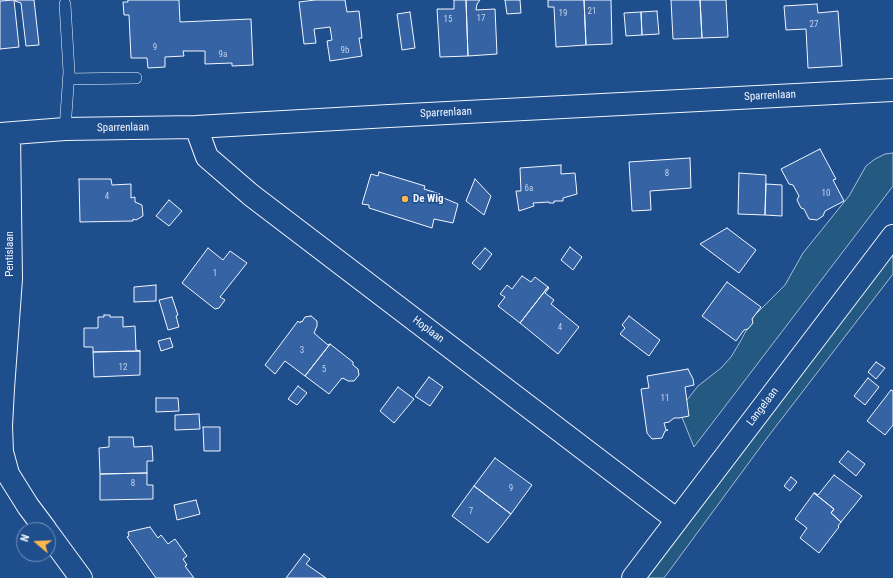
<!DOCTYPE html>
<html>
<head>
<meta charset="utf-8">
<style>
  body { margin:0 }
  #map { position:relative; width:893px; height:578px; overflow:hidden; background:#1f4e8c; font-family:"Roboto Condensed",sans-serif }
  canvas { display:block }
  .north { position:absolute; left:16px; top:522px; width:40px; height:40px; box-sizing:border-box; background:#1f4e8c; border:1px solid #7391ba; border-radius:50%; rotate:289deg; font-size:11px; font-weight:700; line-height:16px; text-align:center; color:#f2f6ff }
  .north::after { content:''; display:block; margin:auto; width:14px; height:18px; background:#ffb74d; clip-path:polygon(50% 0,100% 100%,50% 72%,0 100%) }
</style>
</head>
<body>
<div id="map">
<canvas width="893" height="578"></canvas>
<div class="north">N</div>
</div>
<script>
const ctx = document.querySelector('canvas').getContext('2d');
ctx.lineJoin = 'round';
function paint(path, color) { ctx.fillStyle = color; ctx.fill(path, 'evenodd'); }
const toPath = rows => new Path2D(rows.map(r => 'M' + r).join(''));
function trace(path, color, width, dash) { ctx.strokeStyle = color; ctx.lineWidth = width; ctx.lineCap = dash ? 'butt' : 'round'; ctx.setLineDash(dash || []); ctx.stroke(path); }
function drawText(font, color, halo, rows, align = 'center') {
  ctx.font = font + ' "Roboto Condensed",sans-serif'; ctx.lineWidth = 3; ctx.setLineDash([]); ctx.textBaseline = 'middle'; ctx.strokeStyle = halo; ctx.fillStyle = color; for (const [text, x, y, turn = 0] of rows) {
    ctx.save(); ctx.translate(x, y); ctx.rotate((+turn || 0) * Math.PI / 180); ctx.textAlign = isNaN(turn) ? turn : align; if (halo) ctx.strokeText(text, 0, 0); ctx.fillText(text, 0, 0); ctx.restore();
  }
}
const green = toPath([
  [893,153,893,186,694,447,679,410,698,386,721,368,731,357,740,342,754,316,785,285,803,253,849,196,866,166,875,159,885,154,893,153],
  [893,246,893,274,770,434,664,578,642,578,893,246]
]);
const building = toPath([
  [14,0,19,47,0,49,0,1,14,0],
  [15,0,34,0,39,45,26,46,21,3,15,1,15,0],
  [128,0,179,0,180,22,251,19,253,65,232,66,232,63,205,64,205,51,183,51,184,56,165,57,165,67,148,68,147,58,131,58,129,15,124,15,123,2,128,2,128,0],
  [315,0,345,0,347,12,359,11,362,38,359,38,362,56,330,61,327,41,332,40,330,27,314,29,316,43,304,44,299,2,315,0],
  [454,0,466,0,468,56,440,57,437,9,454,9,454,0],
  [466,0,480,0,477,4,476,10,495,9,497,54,468,56,466,0],
  [505,0,520,0,521,13,507,14,505,0],
  [548,0,584,0,586,45,556,47,554,7,548,7,548,0],
  [584,0,611,0,612,44,586,45,584,0],
  [671,0,700,0,702,38,673,39,671,0],
  [700,0,726,0,728,37,702,38,700,0],
  [817,4,818,13,838,11,842,66,808,68,806,29,786,30,784,6,817,4],
  [657,11,659,34,642,35,641,12,657,11],
  [410,12,415,48,402,50,397,14,410,12],
  [641,12,642,35,626,36,624,13,641,12],
  [820,149,836,179,833,180,844,201,825,211,823,216,817,220,809,219,804,209,801,208,797,200,799,196,793,185,789,184,781,169,820,149],
  [690,158,691,188,650,191,651,210,632,211,629,162,690,158],
  [561,165,561,174,575,173,577,194,563,198,563,201,554,201,554,203,549,203,549,202,533,203,534,206,519,211,516,191,521,191,520,168,561,165],
  [379,172,425,186,424,189,440,194,439,196,458,204,453,223,434,219,432,228,369,208,369,205,362,204,371,174,378,176,379,172],
  [739,173,766,175,765,215,738,214,739,173],
  [79,179,111,179,112,185,131,184,131,198,135,197,135,202,142,205,143,216,136,220,133,219,133,221,80,222,79,179],
  [475,179,491,196,484,215,466,201,475,179],
  [766,184,782,185,782,216,765,215,766,184],
  [169,200,182,211,169,226,156,216,169,200],
  [727,228,756,250,739,273,700,244,727,228],
  [570,247,582,257,573,270,561,260,570,247],
  [208,248,223,260,230,251,247,263,220,297,225,300,219,308,215,309,182,283,208,248],
  [485,248,492,254,480,270,472,263,485,248],
  [522,276,531,282,535,277,548,287,520,323,498,306,505,297,500,294,507,285,512,289,522,276],
  [727,282,761,307,752,319,753,323,748,329,744,330,736,341,702,316,727,282],
  [156,285,156,301,134,302,134,287,156,285],
  [548,287,549,288,545,293,554,300,551,304,579,327,558,354,520,323,548,287],
  [172,297,178,315,176,316,179,327,168,330,159,300,172,297],
  [104,315,110,315,110,317,123,317,123,327,135,326,136,350,140,351,93,352,93,347,84,347,84,328,98,328,98,317,104,317,104,315],
  [311,316,317,321,317,326,314,333,328,345,330,344,305,376,285,361,275,374,265,365,298,321,300,323,301,321,302,322,305,317,311,316],
  [629,316,660,340,649,356,620,334,625,328,622,325,629,316],
  [170,338,173,347,161,351,158,341,170,338],
  [330,344,353,362,353,365,358,369,359,375,354,381,348,381,343,378,343,379,342,378,329,394,305,376,330,344],
  [140,351,140,375,94,377,93,352,140,351],
  [876,362,885,368,876,379,868,372,876,362],
  [688,369,693,379,694,385,685,387,689,416,679,418,674,418,669,422,664,423,666,430,668,430,665,431,662,438,652,439,647,433,641,389,649,388,647,376,688,369],
  [429,377,443,387,430,406,415,396,429,377],
  [868,378,879,387,865,405,854,396,868,378],
  [298,386,307,393,297,405,288,399,298,386],
  [398,387,414,399,394,423,380,411,398,387],
  [891,390,893,391,893,425,885,435,867,421,891,390],
  [156,398,178,398,179,411,156,412,156,398],
  [199,414,200,429,175,430,175,415,199,414],
  [203,427,220,427,220,451,204,451,203,427],
  [109,437,133,437,134,447,152,446,153,461,147,461,147,473,100,474,99,448,109,447,109,437],
  [848,451,865,464,856,476,839,462,848,451],
  [495,458,532,485,511,514,474,486,495,458],
  [147,473,147,485,153,485,153,499,100,500,100,474,147,473],
  [834,475,862,496,841,522,831,513,834,509,814,493,815,493,818,495,834,475],
  [791,477,797,482,790,491,784,486,791,477],
  [474,486,511,514,488,543,452,516,474,486],
  [814,493,834,509,831,513,841,522,838,526,839,527,819,553,800,538,807,528,795,519,814,493],
  [196,500,200,514,177,520,174,505,196,500],
  [150,527,158,538,161,535,168,544,175,539,187,556,183,559,187,565,185,566,194,578,156,578,127,537,129,536,128,532,150,527],
  [304,554,310,559,306,564,326,578,286,578,304,554]
]);
const service = toPath([
  [68,79,136,78],
  [65,129,69,72,65,4]
]);
const minor = toPath([
  [196,127,207,157,251,195,677,520],
  [0,134,65,129,196,127,389,116,893,90],
  [9,134,11,279,3,389,1,426,2,452,8,474,28,506,46,530],
  [48,533,81,578],
  [633,578,893,236]
]);
const markers = [
  [405,199,4,"#ffb74d"]
];
const numberNames = [
  ["21",592,12],
  ["19",563,14],
  ["17",481,19],
  ["15",448,20],
  ["27",814,25],
  ["9",155,48],
  ["9b",345,51],
  ["9a",223,55],
  ["8",667,174],
  ["6a",529,189],
  ["10",826,194],
  ["4",107,197],
  ["1",215,274],
  ["4",560,328],
  ["3",302,351],
  ["12",123,368],
  ["5",324,370],
  ["11",665,399],
  ["8",133,484],
  ["9",511,489],
  ["7",471,512]
];
const streetNames = [
  ["Sparrenlaan",770,96,-3],
  ["Sparrenlaan",446,113,-3],
  ["Sparrenlaan",123,128,-1],
  ["Pentislaan",10,254,-90],
  ["Hoplaan",428,330,37],
  ["Langelaan",763,407,-53]
];
const poiNames = [
  ["De Wig",413,199]
];
paint(green, '#245a82');
trace(green, '#a8bbd7', 1);
paint(building, '#3563a3');
trace(building, '#f2f6ff', 1);
trace(service, '#f2f6ff', 12);
trace(minor, '#f2f6ff', 24);
trace(service, '#1f4e8c', 11);
trace(minor, '#1f4e8c', 22);
for (const [x, y, r, color] of markers) { const dot = new Path2D(); dot.arc(x, y, r, 0, 2 * Math.PI); ctx.fillStyle = color; ctx.fill(dot); trace(dot, '#1f4e8c', 1.5); }
drawText('9px', '#c3d1e8', null, numberNames);
drawText('11px', '#f2f6ff', '#1f4e8c', streetNames);
drawText('bold 11px', '#f2f6ff', '#1f4e8c', poiNames, 'left');
</script>
</body>
</html>
